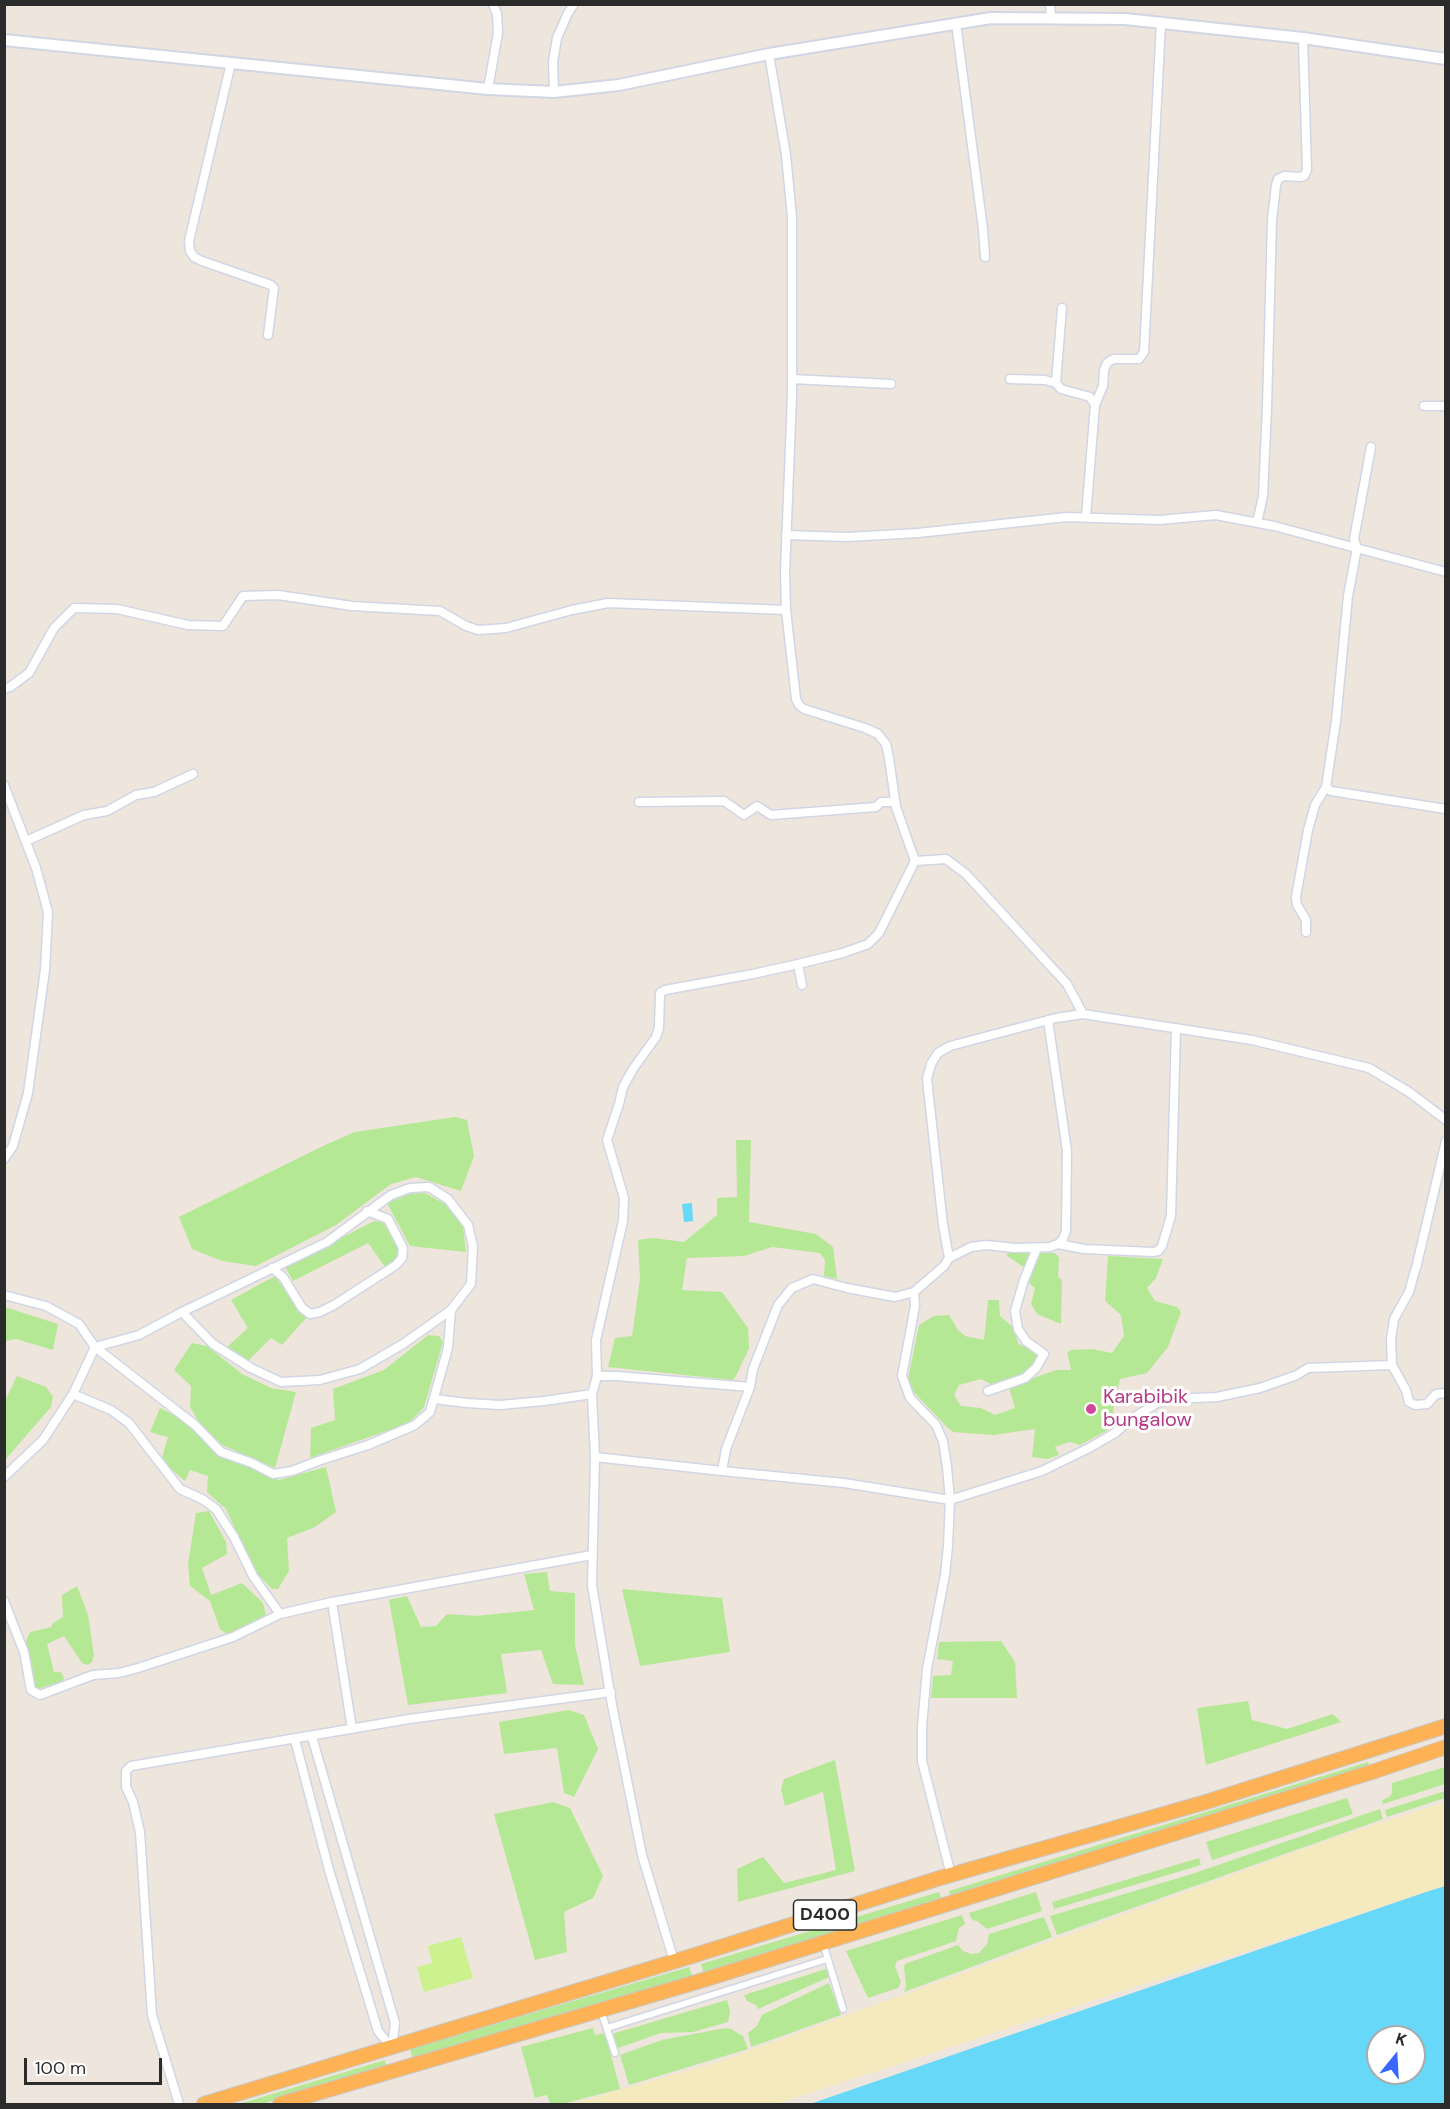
<!DOCTYPE html>
<html>
<head>
<meta charset="utf-8">
<style>
  body { margin:0 }
  #map { position:relative; width:1450px; height:2109px; overflow:hidden; background:#eee5dc; font-family:"DM Sans",sans-serif }
  canvas { display:block }
  .frame { position:absolute; inset:0; border:6px solid #2b2b2b; pointer-events:none }
  .north { position:absolute; left:1366px; top:2025px; width:60px; height:60px; box-sizing:border-box; background:#fff; border:2px solid #aaa; border-radius:50%; rotate:18deg; font-size:16px; font-weight:700; line-height:24px; text-align:center; color:#2b2b2b }
  .north::after { content:''; display:block; margin:auto; width:21px; height:27px; background:#3866ff; clip-path:polygon(50% 0,100% 100%,50% 72%,0 100%) }
  .scale { position:absolute; left:24px; top:2058px; width:138px; height:27px; box-sizing:border-box; border:3px solid #2b2b2b; border-top:0; padding-left:8px; font-size:18px; line-height:21px; white-space:nowrap; color:#2b2b2b; -webkit-text-stroke:4px #fff; paint-order:stroke }
</style>
</head>
<body>
<div id="map">
<canvas width="1450" height="2109"></canvas>
<div class="frame"></div>
<div class="north">K</div>
<div class="scale">100 m</div>
</div>
<script>
const ctx = document.querySelector('canvas').getContext('2d');
ctx.lineJoin = 'round';
function paint(path, color) { ctx.fillStyle = color; ctx.fill(path, 'evenodd'); }
const toPath = rows => new Path2D(rows.map(r => 'M' + r).join(''));
function trace(path, color, width, dash) { ctx.strokeStyle = color; ctx.lineWidth = width; ctx.lineCap = dash ? 'butt' : 'round'; ctx.setLineDash(dash || []); ctx.stroke(path); }
function drawText(font, color, halo, rows, align = 'center') {
  ctx.font = font + ' "DM Sans",sans-serif'; ctx.lineWidth = 6; ctx.setLineDash([]); ctx.textBaseline = 'middle'; ctx.strokeStyle = halo; ctx.fillStyle = color; for (const [text, x, y, turn = 0] of rows) {
    ctx.save(); ctx.translate(x, y); ctx.rotate((+turn || 0) * Math.PI / 180); ctx.textAlign = isNaN(turn) ? turn : align; if (halo) ctx.strokeText(text, 0, 0); ctx.fillText(text, 0, 0); ctx.restore();
  }
}
const green = toPath([
  [455,1117,467,1120,474,1156,461,1191,416,1177,391,1184,336,1225,256,1266,222,1261,192,1249,179,1217,323,1146,355,1132],
  [736,1140,751,1140,749,1222,816,1234,833,1247,837,1279,824,1276,825,1260,820,1253,772,1247,744,1256,687,1258,682,1290,722,1292,748,1328,749,1348,737,1374,733,1380,608,1367,615,1338,632,1336,640,1279,638,1240,653,1238,684,1242,717,1215,717,1198,737,1197],
  [425,1193,445,1204,463,1227,466,1252,410,1246,387,1203,410,1194],
  [374,1221,384,1223,399,1251,397,1258,386,1268,368,1243,293,1281,285,1267],
  [1009,1253,1055,1253,1059,1258,1058,1277,1062,1280,1061,1324,1037,1314,1031,1304,1035,1288,1029,1283,1032,1273,1006,1255],
  [1108,1256,1163,1259,1156,1278,1147,1288,1155,1301,1177,1307,1181,1312,1168,1347,1147,1373,1120,1379,1113,1411,1115,1420,1106,1431,1080,1445,1069,1442,1055,1447,1059,1455,1047,1459,1032,1457,1035,1429,994,1435,953,1432,945,1425,911,1389,908,1379,919,1325,934,1316,949,1315,958,1330,965,1336,984,1340,988,1300,999,1300,1000,1316,1014,1328,1018,1344,1032,1349,1037,1355,1034,1366,1023,1375,991,1384,981,1379,959,1385,954,1395,961,1406,981,1408,995,1415,1015,1408,1009,1387,1056,1370,1071,1370,1067,1352,1072,1350,1092,1349,1112,1353,1124,1336,1121,1315,1105,1301],
  [275,1276,306,1318,282,1345,271,1338,248,1361,227,1347,248,1328,231,1300],
  [5,1307,58,1324,53,1350,16,1339,5,1341],
  [428,1335,439,1336,443,1342,424,1407,409,1423,310,1458,311,1428,335,1420,333,1389,384,1370],
  [192,1343,207,1346,242,1374,271,1388,296,1392,275,1468,222,1445,199,1422,190,1407,191,1386,174,1370],
  [17,1376,46,1387,53,1397,51,1407,5,1460,5,1401],
  [160,1408,186,1421,215,1453,279,1480,326,1467,336,1512,315,1527,287,1538,289,1571,278,1589,272,1589,254,1570,226,1509,207,1492,208,1476,190,1470,185,1481,170,1468,162,1458,168,1437,150,1432],
  [209,1511,226,1542,227,1554,202,1568,211,1595,242,1583,263,1603,266,1616,227,1634,220,1629,210,1601,190,1586,188,1564,196,1513],
  [547,1572,550,1591,575,1593,575,1645,584,1685,553,1684,541,1650,501,1654,507,1693,408,1705,389,1600,407,1596,421,1627,436,1626,447,1614,476,1616,534,1610,524,1574],
  [77,1586,88,1615,94,1655,92,1662,88,1665,82,1663,64,1636,47,1644,54,1672,61,1672,64,1678,63,1681,38,1689,33,1684,25,1643,30,1632,51,1627,53,1623,63,1617,62,1595],
  [622,1589,722,1598,730,1652,640,1666],
  [1001,1641,1015,1662,1017,1698,931,1698,933,1676,951,1675,953,1661,937,1659,939,1642],
  [1248,1701,1252,1720,1287,1729,1333,1714,1341,1722,1206,1765,1197,1708],
  [569,1710,584,1715,598,1749,574,1797,564,1793,557,1748,504,1754,499,1722],
  [835,1760,855,1871,738,1902,737,1869,763,1857,784,1883,836,1870,823,1792,785,1806,781,1789,784,1779],
  [1368,1762,1370,1768,951,1897,949,1891],
  [1445,1767,1445,1784,1383,1804,1382,1800,1389,1797,1392,1793,1392,1783],
  [1445,1791,1445,1798,1387,1817,1385,1810],
  [1347,1798,1353,1814,1212,1860,1206,1842],
  [553,1802,570,1808,603,1876,593,1898,564,1912,567,1952,535,1960,494,1814],
  [1380,1809,1383,1819,1057,1935,1050,1916,1192,1874],
  [1199,1858,1201,1865,1054,1909,1052,1902],
  [939,1892,942,1901,704,1973,701,1964],
  [1036,1892,1042,1911,987,1929,977,1921,972,1920,969,1913],
  [962,1915,965,1924,959,1928,956,1941,897,1961,895,1966,901,1982,898,1988,868,1998,846,1951],
  [1044,1917,1052,1937,904,1992,906,1986,904,1967,905,1964,958,1945,963,1951,971,1954,979,1953,987,1944,989,1934],
  [689,1967,692,1976,413,2060,410,2049],
  [826,1969,829,1977,758,2009,756,2005,747,2001,744,1995],
  [829,1983,841,2015,751,2047,748,2033,757,2026,762,2015],
  [727,2000,730,2011,728,2022,693,2032,661,2033,618,2048,612,2034],
  [593,2028,595,2035,605,2033,620,2089,562,2104,550,2104,547,2095,535,2098,521,2047],
  [725,2028,731,2029,743,2036,748,2049,629,2085,620,2055,662,2040],
  [385,2060,386,2065,351,2077,262,2104,239,2104]
]);
const sand = toPath([
  [1445,1802,1445,1886,776,2104,571,2104,721,2061,1337,1837]
]);
const pitch = toPath([
  [461,1937,473,1978,424,1992,417,1967,432,1963,428,1946]
]);
const water = toPath([
  [692,1203,693,1221,684,1222,682,1204],
  [1445,1886,1445,2104,810,2104,1423,1893],
  [1378,2037,1414,2037,1414,2073,1378,2073]
]);
const pedestrian = toPath([
  [823,1943,843,2009],
  [601,2011,615,2053],
  [607,2028,827,1959]
]);
const minor = toPath([
  [1050,4,1051,18],
  [956,23,983,229,985,257],
  [769,54,786,155,792,217,792,395,785,573,786,610,796,699,799,705,804,709,865,728,878,734,886,744,889,758,896,807,915,861,946,859,966,874,1067,984,1083,1014,1252,1040,1369,1068,1409,1092,1446,1120],
  [231,63,189,241,190,251,194,257,202,261,271,285,274,288,268,335],
  [488,89,498,33,497,14,493,4],
  [554,92,553,62,557,38,568,13,574,4],
  [1062,308,1056,383,1061,389,1090,397,1095,405],
  [792,379,891,384],
  [1010,379,1045,380,1056,383],
  [1424,406,1446,406],
  [1371,447,1354,539,1357,548,1348,596,1336,721,1326,787,1331,791,1446,809],
  [1086,517,1095,405,1103,386,1104,370,1107,363,1113,359,1139,359,1144,352,1161,23],
  [1257,523,1263,496,1267,408,1272,220,1276,185,1278,179,1284,176,1300,177,1304,176,1307,170,1303,38],
  [786,535,847,537,918,533,1067,517,1159,520,1216,515,1274,526,1446,572],
  [4,689,10,687,29,673,54,628,74,608,117,609,188,625,223,626,243,596,278,595,352,606,440,611,466,626,478,630,506,628,572,610,608,603,786,610],
  [4,785,36,868,48,912,45,970,28,1093,13,1146,4,1159],
  [639,802,724,801,744,815,757,806,771,815,876,807,881,802,895,802],
  [26,841,84,815,107,811,136,795,154,792,193,774],
  [1306,932,1306,920,1297,905,1296,897,1308,830,1315,805,1326,787],
  [798,964,802,985],
  [1446,1141,1417,1264,1409,1292,1394,1319,1391,1339,1392,1365,1406,1390,1409,1402,1415,1405,1427,1404,1436,1394,1446,1393],
  [1058,1244,1084,1249,1153,1252,1158,1251,1162,1246,1171,1216,1176,1028],
  [949,1258,971,1247,986,1245,1015,1248,1050,1247,1058,1244,1063,1239,1066,1231,1067,1151,1048,1020],
  [272,1268,283,1277,302,1308,310,1314,320,1312,334,1305,396,1265,402,1258,403,1248,388,1219,367,1211],
  [914,1292,895,1297,847,1288,813,1279,792,1288,778,1305,753,1369,750,1387,726,1449,722,1471,844,1483,950,1500,1042,1471,1089,1448,1115,1433,1130,1420,1157,1403,1173,1399,1217,1397,1260,1388,1297,1375,1308,1368,1392,1365],
  [4,1295,46,1306,79,1324,95,1347,139,1335,182,1312,327,1242,391,1195,410,1188,429,1187,448,1199,468,1225,473,1246,471,1284,451,1310,403,1344,360,1369,320,1380,281,1382,251,1368,213,1344,182,1312],
  [597,1376,596,1340,623,1221,624,1198,607,1140,619,1104,623,1087,633,1069,656,1037,659,1028,660,993,665,990,753,974,798,964,843,953,868,944,879,933,915,861],
  [988,1391,1025,1378,1036,1368,1044,1354,1026,1341,1018,1329,1015,1311,1024,1280,1037,1248],
  [73,1394,111,1410,129,1423,180,1489,202,1499,216,1509,234,1537,253,1576,280,1614,332,1602,592,1555],
  [434,1399,467,1403,500,1405,544,1401,592,1394],
  [595,1457,722,1471],
  [4,1477,43,1440,73,1394,95,1347,195,1425,221,1452,252,1463,273,1474,292,1471,318,1461,368,1445,415,1425,430,1412,448,1348,451,1310],
  [4,1601,24,1652,31,1690,40,1695,93,1675,119,1673,138,1668,233,1637,280,1614],
  [332,1602,352,1729],
  [312,1737,395,2023,392,2048],
  [295,1740,329,1870,378,2031,392,2048],
  [951,1875,922,1761,922,1727,927,1669,945,1575,948,1546,950,1500,947,1467,943,1441,936,1425,910,1398,902,1376,915,1306,914,1292,944,1266,949,1258,943,1225,927,1079,931,1064,938,1053,950,1046,1056,1018,1083,1014],
  [674,1961,642,1855,612,1705,592,1585,595,1457,592,1394,597,1376,617,1376,750,1387],
  [179,2104,152,2015,140,1832,133,1802,126,1787,126,1771,131,1766,409,1719,611,1692]
]);
const tertiary = toPath([
  [4,40,488,89,554,92,619,85,769,54,991,18,1125,19,1303,38,1446,59]
]);
const trunk = toPath([
  [204,2104,692,1956,940,1878,1206,1802,1446,1726],
  [280,2104,700,1981,1375,1771,1446,1747]
]);
const markers = [
  [1091,1409,6,"#d1479c"]
];
const shields = [
  [825,1915,63]
];
const shieldNames = [
  ["D400",825,1915]
];
const hotelNames = [
  ["Karabibik",1103,1398],
  ["bungalow",1103,1421]
];
paint(green, '#b5e894');
paint(sand, '#f5eabd');
paint(pitch, '#ccf18f');
paint(water, '#67d8f8');
trace(pedestrian, '#d1d6e5', 9);
trace(minor, '#d1d6e5', 11);
trace(tertiary, '#d1d6e5', 14);
trace(trunk, '#c8c8c8', 16);
trace(pedestrian, '#fff', 6);
trace(minor, '#fff', 8);
trace(tertiary, '#fff', 10);
trace(trunk, '#fdb255', 14);
for (const [x, y, r, color] of markers) { const dot = new Path2D(); dot.arc(x, y, r, 0, 2 * Math.PI); ctx.fillStyle = color; ctx.fill(dot); trace(dot, '#fff', 2); }
for (const [x, y, w] of shields) { const box = new Path2D(); box.roundRect(x - w / 2, y - 15, w, 30, 4.5); ctx.fillStyle = '#fff'; ctx.fill(box); trace(box, '#2b2b2b', 1.5); }
drawText('bold 18px', '#2b2b2b', null, shieldNames);
drawText('20px', '#b23c85', '#fff', hotelNames, 'left');
</script>
</body>
</html>
